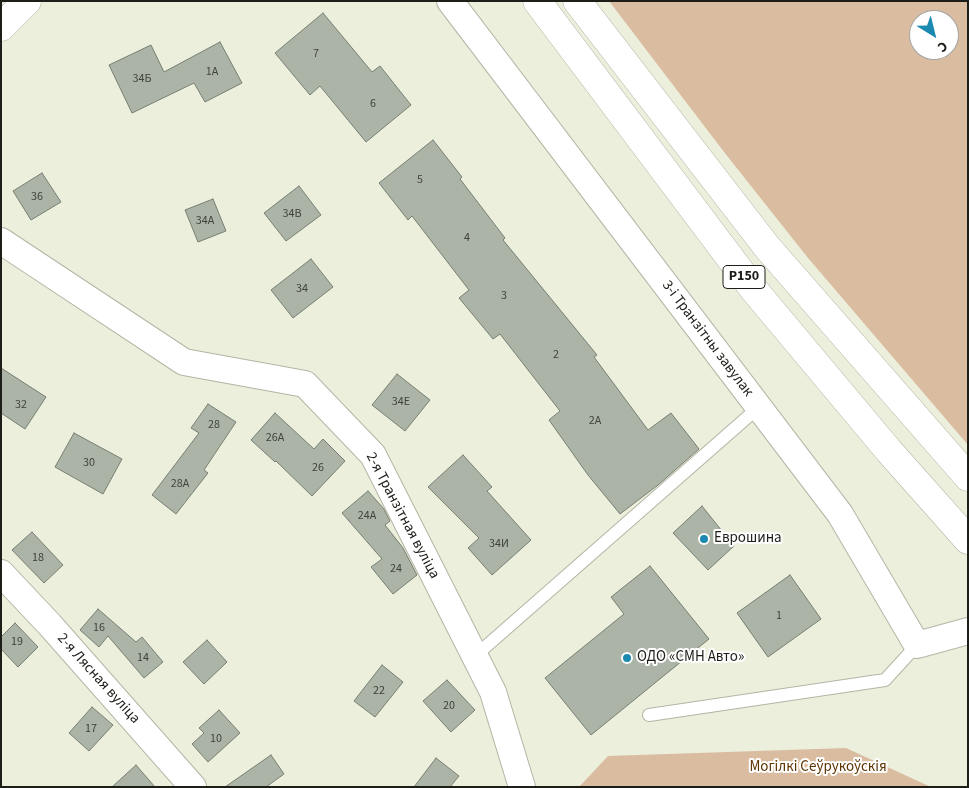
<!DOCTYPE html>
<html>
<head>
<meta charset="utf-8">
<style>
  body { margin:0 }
  #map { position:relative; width:969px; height:788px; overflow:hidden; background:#edefdd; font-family:"Source Sans 3",sans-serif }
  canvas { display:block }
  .frame { position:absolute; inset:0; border:2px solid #1d1e18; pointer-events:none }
  .north { position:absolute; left:909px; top:10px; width:50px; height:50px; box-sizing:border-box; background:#fff; border:1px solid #a5a5a3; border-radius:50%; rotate:144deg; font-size:14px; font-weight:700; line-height:20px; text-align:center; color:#1d1e18 }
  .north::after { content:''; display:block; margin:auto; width:18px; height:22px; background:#1c8ab0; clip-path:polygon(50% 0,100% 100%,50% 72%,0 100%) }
</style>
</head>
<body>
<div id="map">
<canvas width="969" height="788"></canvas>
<div class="frame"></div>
<div class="north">С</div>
</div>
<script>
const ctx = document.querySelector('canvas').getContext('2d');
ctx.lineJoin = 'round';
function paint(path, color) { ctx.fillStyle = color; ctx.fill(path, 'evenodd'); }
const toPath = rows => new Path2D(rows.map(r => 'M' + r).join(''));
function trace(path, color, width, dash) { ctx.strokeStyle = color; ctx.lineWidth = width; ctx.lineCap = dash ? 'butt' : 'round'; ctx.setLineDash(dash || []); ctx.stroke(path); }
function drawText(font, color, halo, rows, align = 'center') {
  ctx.font = font + ' "Source Sans 3",sans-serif'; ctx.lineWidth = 4; ctx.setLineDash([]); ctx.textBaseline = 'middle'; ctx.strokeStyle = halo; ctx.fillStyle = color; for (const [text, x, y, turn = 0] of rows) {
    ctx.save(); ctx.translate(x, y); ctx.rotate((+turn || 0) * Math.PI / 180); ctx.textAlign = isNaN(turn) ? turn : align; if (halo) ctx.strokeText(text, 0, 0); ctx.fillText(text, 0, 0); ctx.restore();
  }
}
const green = toPath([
  [609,1,968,1,968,445,808,258,724,152],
  [919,20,949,20,949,50,919,50],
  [846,748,931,787,579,787,608,756]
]);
const building = toPath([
  [323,13,372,72,380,66,411,105,366,142,320,86,310,95,275,53,323,13],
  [220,42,242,83,205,102,194,83,132,113,109,65,151,45,164,72,220,42],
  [433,140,462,177,460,179,505,238,503,240,597,355,594,357,648,430,671,413,699,449,658,485,620,514,588,475,549,420,560,411,500,334,493,339,459,298,469,290,412,216,408,220,379,183,433,140],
  [42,173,61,202,31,220,13,191,42,173],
  [299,186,321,215,286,241,264,213,299,186],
  [213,199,226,231,198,242,185,210,213,199],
  [311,259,333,287,293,318,271,290,311,259],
  [1,368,46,397,25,429,1,413,1,368],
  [397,374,430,400,405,431,372,405,397,374],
  [208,404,236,422,204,470,208,473,176,514,152,495,199,433,191,428,208,404],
  [275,413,314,449,323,439,345,461,312,496,276,461,275,462,251,440,275,413],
  [74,433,122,459,103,494,55,467,74,433],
  [463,455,492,487,487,491,531,540,492,575,468,548,479,538,428,487,463,455],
  [368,491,384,509,390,521,385,525,403,548,417,575,393,594,371,567,382,559,342,513,368,491],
  [702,506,734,546,708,570,673,533,702,506],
  [32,532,63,565,44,583,12,550,32,532],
  [650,566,709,639,591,735,545,678,624,614,611,597,650,566],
  [790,575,821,619,768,657,737,613,790,575],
  [98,609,136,642,142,637,163,662,144,678,108,636,99,647,80,630,98,609],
  [15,623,38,647,18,667,1,649,1,637,15,623],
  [207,640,227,662,204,684,183,662,207,640],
  [382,665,403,682,375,717,354,701,382,665],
  [447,680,475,710,451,732,423,701,447,680],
  [92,707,113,725,89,751,69,733,92,707],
  [219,710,240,733,208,762,192,744,204,733,199,728,219,710],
  [271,755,284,774,266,787,225,787,271,755],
  [436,758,459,776,450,787,414,787,436,758],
  [136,765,155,787,112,787,136,765]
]);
const lane = toPath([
  [475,656,759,407],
  [649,715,885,680,917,645]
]);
const street = toPath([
  [450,1,840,514,917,645,968,631],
  [1,241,184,362,305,384,373,455,493,692,522,787],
  [1,573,50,625,193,787]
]);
const secondary = toPath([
  [1,27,27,1]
]);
const primary = toPath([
  [537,1,755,291,889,451,968,540],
  [577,1,767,247,968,477]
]);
const markers = [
  [704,539,5,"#1c8ab0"],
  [627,658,5,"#1c8ab0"]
];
const numberNames = [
  ["7",316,54],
  ["1А",212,72],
  ["34Б",142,79],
  ["6",373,104],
  ["5",420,180],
  ["36",37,197],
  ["34В",292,214],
  ["34А",205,221],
  ["4",467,238],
  ["34",302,289],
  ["3",504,296],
  ["2",556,355],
  ["34Е",401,402],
  ["32",21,405],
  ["2А",595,421],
  ["28",214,425],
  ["26А",275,438],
  ["30",89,463],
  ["26",318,468],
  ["28А",180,484],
  ["24А",367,516],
  ["34И",499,544],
  ["18",38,558],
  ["24",396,569],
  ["1",779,616],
  ["16",99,628],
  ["19",17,642],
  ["14",143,658],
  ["22",379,691],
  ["20",449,706],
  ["17",91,729],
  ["10",216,739]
];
const shields = [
  [744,277,42]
];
const shieldNames = [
  ["Р150",744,277]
];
const streetNames = [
  ["3-і Транзітны завулак",707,339,53],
  ["2-я Транзітная вуліца",402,516,62],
  ["2-я Лясная вуліца",98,679,48]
];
const poiNames = [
  ["Еврошина",714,539],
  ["ОДО «СМН Авто»",637,658]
];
const parkNames = [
  ["Могілкі Сеўрукоўскія",818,768]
];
paint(green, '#dabda1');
paint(building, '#abb4a6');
trace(building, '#767f71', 1);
trace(lane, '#b4b5a5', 14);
trace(street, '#b4b5a5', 28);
trace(secondary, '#b4b5a5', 29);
trace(primary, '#b4b5a5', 29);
trace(lane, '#fff', 12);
trace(street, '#fff', 26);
trace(secondary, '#fff', 28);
trace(primary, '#fff', 28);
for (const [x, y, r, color] of markers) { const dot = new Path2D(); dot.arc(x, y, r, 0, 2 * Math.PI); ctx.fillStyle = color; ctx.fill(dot); trace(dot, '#fff', 2); }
drawText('12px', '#40443c', null, numberNames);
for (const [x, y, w] of shields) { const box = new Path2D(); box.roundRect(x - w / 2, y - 11.5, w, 23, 4); ctx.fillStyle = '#fff'; ctx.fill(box); trace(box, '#1d1e18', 1); }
drawText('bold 14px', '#1d1e18', null, shieldNames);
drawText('15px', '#1d1e18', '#fff', streetNames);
drawText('15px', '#1d1e18', '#fff', poiNames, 'left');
drawText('15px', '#5d3400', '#fff', parkNames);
</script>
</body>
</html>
